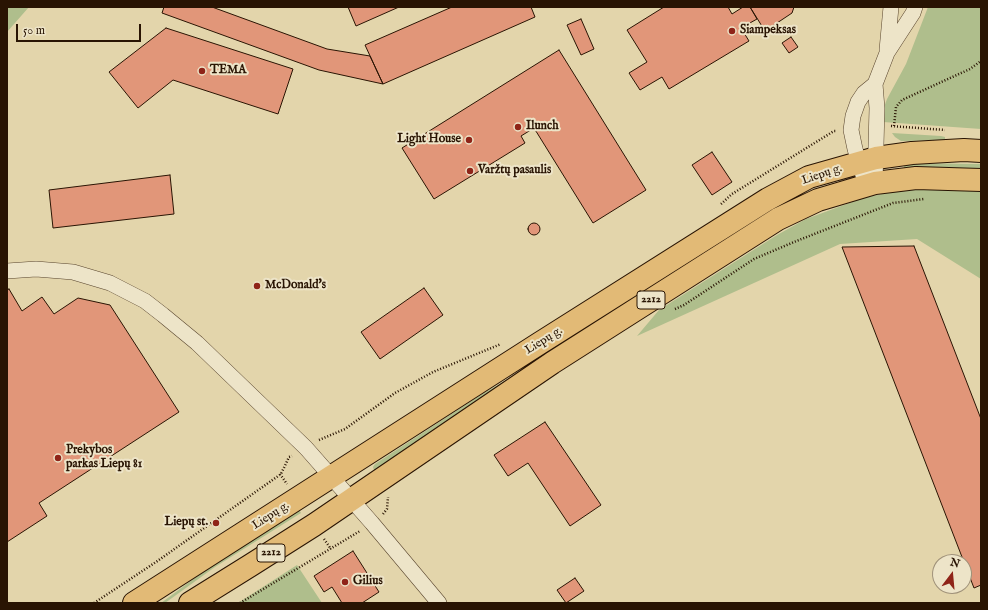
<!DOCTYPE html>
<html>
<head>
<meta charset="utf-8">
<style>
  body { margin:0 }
  #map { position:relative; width:988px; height:610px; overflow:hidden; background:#e3d5ab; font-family:"IM FELL English",serif }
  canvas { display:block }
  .frame { position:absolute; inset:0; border:8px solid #291403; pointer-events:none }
  .north { position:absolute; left:932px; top:554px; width:40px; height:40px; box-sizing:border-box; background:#ede4c8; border:1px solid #9f9179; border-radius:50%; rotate:16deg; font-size:11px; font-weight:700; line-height:16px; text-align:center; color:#291403 }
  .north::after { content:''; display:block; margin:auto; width:14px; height:18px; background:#8f2418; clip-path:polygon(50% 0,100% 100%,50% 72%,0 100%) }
  .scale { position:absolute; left:16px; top:24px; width:125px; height:18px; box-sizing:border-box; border:2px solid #291403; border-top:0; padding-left:5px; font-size:12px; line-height:14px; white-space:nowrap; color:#291403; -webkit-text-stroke:3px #ede4c8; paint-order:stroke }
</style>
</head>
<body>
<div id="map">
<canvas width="988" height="610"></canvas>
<div class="frame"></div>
<div class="north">N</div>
<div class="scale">50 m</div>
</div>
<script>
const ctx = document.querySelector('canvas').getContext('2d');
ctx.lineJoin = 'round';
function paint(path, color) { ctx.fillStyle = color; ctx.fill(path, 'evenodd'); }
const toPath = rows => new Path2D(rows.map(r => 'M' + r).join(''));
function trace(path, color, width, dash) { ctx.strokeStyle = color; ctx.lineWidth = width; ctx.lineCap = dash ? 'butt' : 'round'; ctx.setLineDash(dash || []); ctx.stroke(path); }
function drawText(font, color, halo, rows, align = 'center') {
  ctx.font = font + ' "IM FELL English",serif'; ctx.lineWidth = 4; ctx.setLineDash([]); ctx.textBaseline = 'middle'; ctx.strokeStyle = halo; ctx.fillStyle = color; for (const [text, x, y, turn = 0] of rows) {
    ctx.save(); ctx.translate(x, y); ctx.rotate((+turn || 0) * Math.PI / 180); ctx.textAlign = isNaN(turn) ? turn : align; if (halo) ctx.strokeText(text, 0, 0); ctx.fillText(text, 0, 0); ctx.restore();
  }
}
const green = toPath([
  [7,7,29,7,7,32],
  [928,7,981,7,981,129,883,122,883,110,887,99,906,64],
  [892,133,941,136,945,137,945,140,904,141,901,141,895,137],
  [904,163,981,164,981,170,904,169],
  [928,188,981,188,981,279,917,239,840,244,637,336,659,310,777,235,806,219,863,198,891,192],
  [542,359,377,470,374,470,373,467,375,464,479,396],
  [298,508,301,513,215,567,165,603,161,603,215,563],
  [297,565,322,603,238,603]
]);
const building = toPath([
  [164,7,212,7,327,49,370,56,383,84,319,70,162,13,164,7],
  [348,7,399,7,356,26,348,7],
  [452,7,531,7,535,17,383,84,365,45,452,7],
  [664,7,728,7,732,14,743,7,750,7,757,19,741,28,749,41,669,89,662,77,640,90,629,73,647,62,627,30,664,7],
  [750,7,794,7,792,13,765,31,750,7],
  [581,19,594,49,581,55,567,25,581,19],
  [166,28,293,69,278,114,173,80,138,108,109,72,166,28],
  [791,37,798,47,789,53,782,43,791,37],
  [559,50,646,190,593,223,534,128,521,136,525,143,434,199,402,148,559,50],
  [712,152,732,182,712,195,692,165,712,152],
  [170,175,174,214,53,228,49,190,170,175],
  '528 229a6 6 0 1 1 12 0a6 6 0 1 1-12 0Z',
  [914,246,981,419,981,585,974,588,842,247,914,246],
  [424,288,443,315,380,359,361,332,424,288],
  [9,289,22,311,42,297,54,314,78,298,110,305,179,412,39,503,47,516,7,542,7,290,9,289],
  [545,422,601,505,570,526,528,463,508,476,494,455,545,422],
  [353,551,379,592,362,603,342,603,332,587,324,592,314,576,353,551],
  [575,578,584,591,566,603,557,590,575,578]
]);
const path = toPath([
  [891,126,945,130],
  [894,126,896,107,902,100,970,69,981,61],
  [721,204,732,194,834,131,836,131],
  [675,309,684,305,754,259,794,242,893,203,924,199],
  [319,440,345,429,395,393,433,372,501,344],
  [280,474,287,484],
  [383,514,387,509,388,497],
  [324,539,331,549],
  [94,603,156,562,281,474,289,457,292,456],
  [240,603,360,531]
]);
const street = toPath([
  [887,50,891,7],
  [875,84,877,108,875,183],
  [866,185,855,149,851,130,853,116,858,102,864,93,875,84,887,53,913,13,915,7],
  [7,271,36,269,73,272,110,283,145,301,163,315,197,343,306,448,372,523,439,603]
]);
const primary = toPath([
  [134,603,540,343,768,199,809,177,876,158,912,153,964,150,981,151],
  [190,603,251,565,314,525,552,363,778,219,818,200,875,183,916,178,981,180]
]);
const markers = [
  [732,31,4,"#8f2418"],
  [202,71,4,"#8f2418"],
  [518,127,4,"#8f2418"],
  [469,140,4,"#8f2418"],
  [470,171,4,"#8f2418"],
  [257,286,4,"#8f2418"],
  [58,458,4,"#8f2418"],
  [216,523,4,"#8f2418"],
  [345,582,4,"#8f2418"]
];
const shields = [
  [651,300,28],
  [271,553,28]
];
const shieldNames = [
  ["2212",651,300],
  ["2212",271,553]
];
const poiNames = [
  ["Siampeksas",740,31],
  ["TEMA",210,71],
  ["Ilunch",526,127],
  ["Light House",461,140,"right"],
  ["Varžtų pasaulis",478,171],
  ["McDonald's",265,286],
  ["Prekybos",66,451],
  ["parkas Liepų 81",66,465],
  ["Liepų st.",208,523,"right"],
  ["Gilius",353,582]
];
const streetNames = [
  ["Liepų g.",822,175,-19],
  ["Liepų g.",544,341,-32],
  ["Liepų g.",271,516,-33]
];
paint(green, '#afbe8c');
paint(building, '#e19679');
trace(building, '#291403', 1);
trace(street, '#58442d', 16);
trace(primary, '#291403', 24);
trace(path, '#291403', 2.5, [1, 2]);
trace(street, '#ede4c8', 15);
trace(primary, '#e2ba76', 22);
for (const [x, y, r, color] of markers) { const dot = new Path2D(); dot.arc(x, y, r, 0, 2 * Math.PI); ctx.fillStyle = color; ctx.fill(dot); trace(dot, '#ede4c8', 1.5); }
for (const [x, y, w] of shields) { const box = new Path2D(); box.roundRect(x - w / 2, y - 9, w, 18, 3); ctx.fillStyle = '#ede4c8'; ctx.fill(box); trace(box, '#291403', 1); }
drawText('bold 11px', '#291403', null, shieldNames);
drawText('bold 12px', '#291403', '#ede4c8', poiNames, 'left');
drawText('12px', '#291403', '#ede4c8', streetNames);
</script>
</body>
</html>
